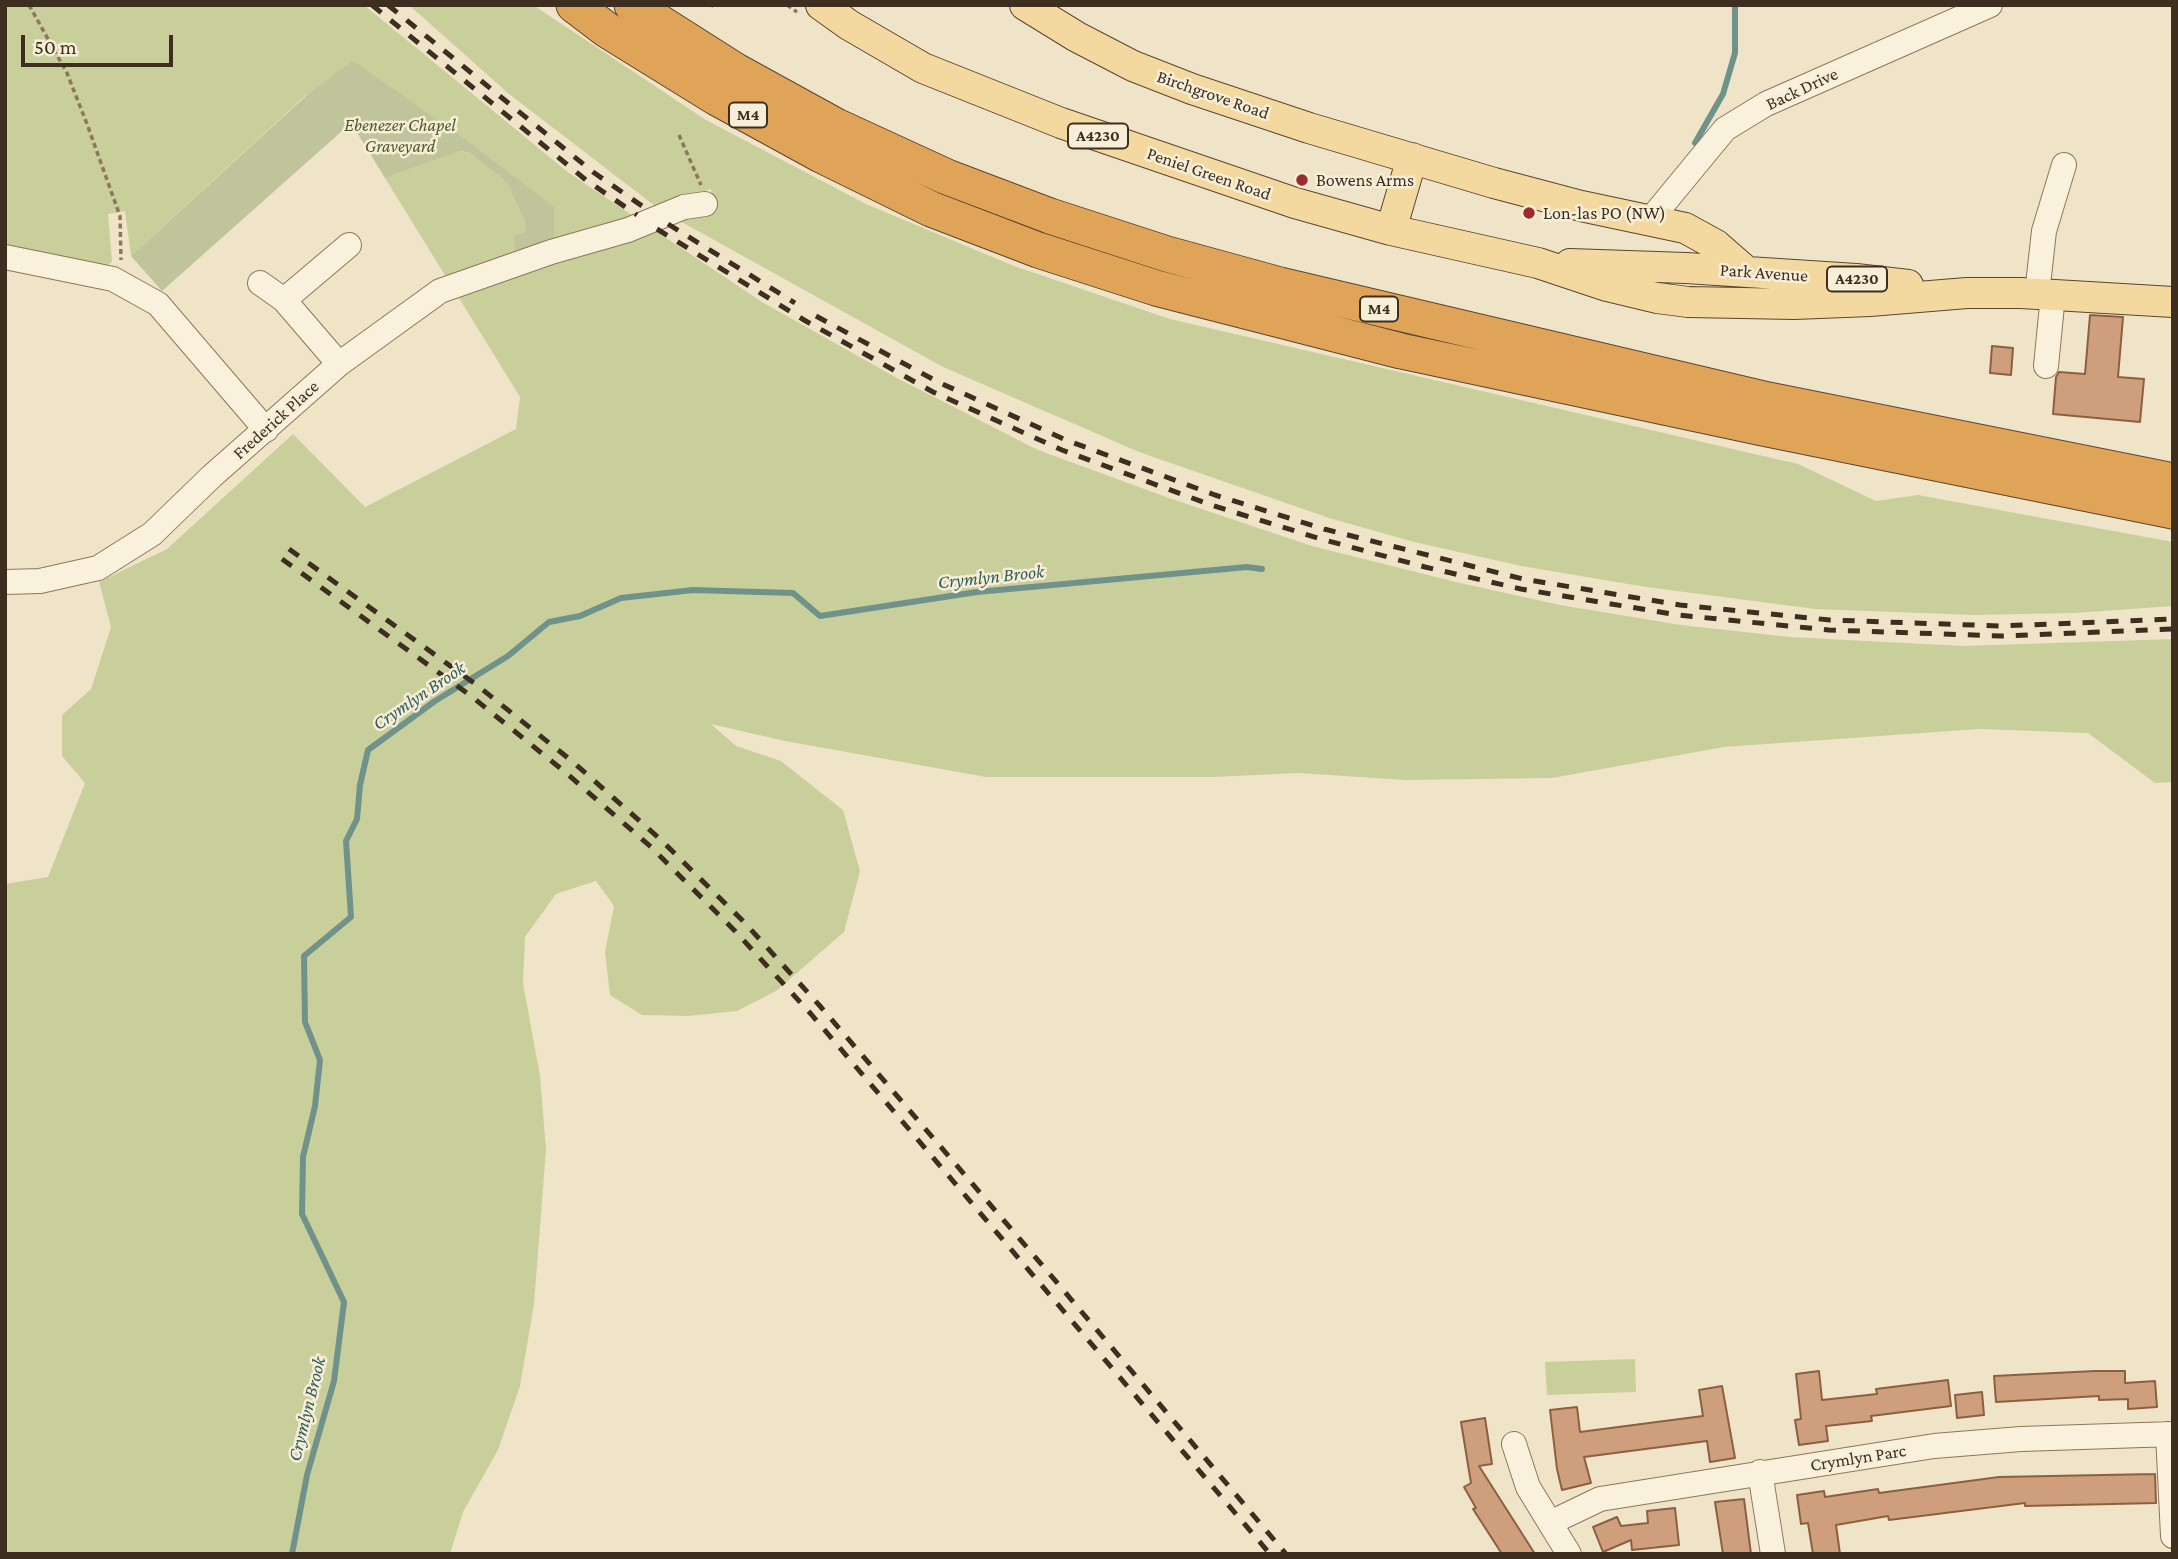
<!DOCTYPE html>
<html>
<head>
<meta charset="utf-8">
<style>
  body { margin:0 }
  #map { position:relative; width:2178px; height:1559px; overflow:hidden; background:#f0e4c8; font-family:"Crimson Pro",serif }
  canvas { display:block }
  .frame { position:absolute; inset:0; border:7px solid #3d2e20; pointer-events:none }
  .scale { position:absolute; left:21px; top:35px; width:152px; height:32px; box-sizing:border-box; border:4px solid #3d2e20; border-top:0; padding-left:9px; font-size:21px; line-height:24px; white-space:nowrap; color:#3d2e20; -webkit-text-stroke:5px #f7eed8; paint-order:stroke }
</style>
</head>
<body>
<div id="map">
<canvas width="2178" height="1559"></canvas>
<div class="frame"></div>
<div class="scale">50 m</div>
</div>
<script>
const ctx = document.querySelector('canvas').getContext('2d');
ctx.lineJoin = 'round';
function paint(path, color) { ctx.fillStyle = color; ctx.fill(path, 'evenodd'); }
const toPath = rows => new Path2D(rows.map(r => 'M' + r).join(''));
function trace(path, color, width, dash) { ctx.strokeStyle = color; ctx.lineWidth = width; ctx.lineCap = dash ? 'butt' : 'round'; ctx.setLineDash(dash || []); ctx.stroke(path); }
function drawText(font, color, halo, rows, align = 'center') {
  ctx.font = font + ' "Crimson Pro",serif'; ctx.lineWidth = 5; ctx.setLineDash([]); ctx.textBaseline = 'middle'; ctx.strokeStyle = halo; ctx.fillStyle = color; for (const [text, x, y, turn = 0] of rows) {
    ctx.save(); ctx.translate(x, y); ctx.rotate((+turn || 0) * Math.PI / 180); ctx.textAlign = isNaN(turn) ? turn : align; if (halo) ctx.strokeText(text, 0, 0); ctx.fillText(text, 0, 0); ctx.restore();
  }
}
const green = toPath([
  [5,5,364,5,569,173,762,302,897,378,1038,450,1169,498,1312,546,1456,582,1560,605,1681,625,1790,637,1963,646,2173,639,2173,782,2155,783,2088,733,1979,729,1724,747,1552,778,1406,780,1297,773,1215,777,986,777,785,741,711,724,736,746,781,761,843,810,860,871,844,932,776,991,737,1011,688,1016,642,1015,610,995,605,952,614,906,596,881,556,894,525,937,523,983,540,1076,546,1150,534,1304,520,1386,498,1450,463,1512,450,1554,5,1554,5,884,48,877,85,783,62,756,62,715,91,689,111,627,99,582,167,549,293,434,365,507,516,429,520,397,385,178,461,151,470,153,507,183,524,220,526,232,516,253,553,207,475,146,306,95,131,256,125,211,108,214,112,262,88,278,5,259],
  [409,5,533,5,706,120,866,204,1014,266,1170,319,1798,464,1876,501,1918,495,2173,542,2173,606,2075,613,1975,615,1815,609,1646,587,1521,566,1414,542,1329,518,1139,452,943,367,678,220,714,211,711,189,655,206,509,94],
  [1635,1359,1636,1392,1547,1395,1545,1362]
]);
const cemetery = toPath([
  [353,61,475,146,554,207,554,244,516,253,514,236,526,232,524,220,507,183,470,153,461,151,385,178,351,123,162,291,131,256,307,95]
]);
const stream = toPath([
  [1695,143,1723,94,1735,53,1735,5],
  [292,1554,307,1475,334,1381,344,1302,302,1214,303,1157,315,1106,320,1060,305,1022,304,956,351,917,346,841,357,819,360,785,368,750,435,701,508,656,549,622,580,616,621,598,693,590,793,593,820,616,977,592,1247,567,1262,569]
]);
const building = toPath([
  [2090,315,2123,317,2118,377,2144,379,2140,422,2053,414,2056,377,2059,372,2085,374,2090,315],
  [1992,346,2013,348,2011,375,1990,373,1992,346],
  [1819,1371,1822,1400,1877,1394,1876,1389,1948,1380,1951,1406,1871,1416,1872,1421,1826,1426,1828,1441,1799,1445,1795,1420,1801,1419,1796,1374,1819,1371],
  [2095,1371,2125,1371,2125,1383,2155,1381,2157,1407,2128,1409,2128,1399,2099,1400,2099,1396,1996,1402,1994,1376,2095,1371],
  [1722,1386,1735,1458,1710,1462,1707,1441,1584,1457,1591,1483,1562,1490,1557,1469,1550,1410,1577,1407,1580,1432,1703,1416,1699,1390,1722,1386],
  [1982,1392,1984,1415,1957,1418,1955,1395,1982,1392],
  [1485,1418,1492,1464,1479,1466,1535,1554,1502,1554,1473,1509,1476,1508,1464,1487,1471,1483,1461,1422,1485,1418],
  [2155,1474,2156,1503,2025,1506,2025,1503,1889,1520,1888,1516,1836,1525,1840,1554,1813,1554,1808,1523,1801,1524,1797,1495,1824,1491,1825,1497,1878,1489,1879,1493,1999,1477,2155,1474],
  [1744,1499,1751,1554,1723,1554,1715,1502,1744,1499],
  [1675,1508,1679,1545,1632,1550,1631,1540,1603,1552,1593,1527,1617,1517,1621,1526,1648,1523,1647,1511,1675,1508]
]);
const path = toPath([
  [29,5,67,73,87,124,120,216,121,260],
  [787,5,797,12],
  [711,7,712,5],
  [679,135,701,185]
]);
const minor = toPath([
  [1650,220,1725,129,1766,104,1990,5],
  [5,257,113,279,158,304,266,430],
  [260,283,284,300,339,364],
  [2037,294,2044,231,2064,165],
  [284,300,349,245],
  [2046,366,2053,295],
  [5,582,40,581,98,568,152,534,212,476,339,364,440,291,551,252,628,230,684,207,705,204],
  [2168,1434,2173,1536],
  [1514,1444,1528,1487,1569,1554],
  [1760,1472,1773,1554],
  [1550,1523,1600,1499,1934,1446,2021,1439,2173,1434]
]);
const major = toPath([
  [821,5,849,25,923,68,1061,123,1295,203,1391,230,1538,263,1607,286,1657,298,1688,302,1794,304,1870,301,1967,293,2021,293,2173,302],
  [1025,5,1077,37,1133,66,1192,89,1309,128,1494,183,1581,206,1685,228,1716,245,1747,272],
  [1391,230,1412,158],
  [1570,264,1686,268,1856,279,1908,285]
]);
const highway = toPath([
  [574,5,607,30,717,98,821,155,931,209,1038,250,1156,288,1401,351,1762,428,2173,511],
  [632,5,736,71,836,126,947,177,1050,216,1167,254,1280,285,1768,400,2173,481]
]);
const rail = toPath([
  [372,5,586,180,637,215],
  [388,5,593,172,645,208],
  [668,224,795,303],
  [657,229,804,320,933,392,1062,450,1211,505,1321,539,1425,567,1521,589,1678,615,1829,630,2001,636,2173,629],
  [816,316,938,382,1066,440,1215,495,1324,529,1523,579,1680,605,1830,620,2001,626,2173,619],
  [289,549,478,686,573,762,660,839,744,922,820,1006,1048,1272,1286,1554],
  [282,559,471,696,565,772,651,847,735,931,811,1014,1270,1554]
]);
const markers = [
  [1302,180,7,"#9e2a2b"],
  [1529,213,7,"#9e2a2b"]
];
const shields = [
  [748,115,38],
  [1098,136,60],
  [1857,279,60],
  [1379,309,38]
];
const shieldNames = [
  ["M4",748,115],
  ["A4230",1098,136],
  ["A4230",1857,279],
  ["M4",1379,309]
];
const streetNames = [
  ["Back Drive",1802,89,-25],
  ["Birchgrove Road",1213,95,19],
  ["Peniel Green Road",1209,174,19],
  ["Park Avenue",1764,273,4],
  ["Frederick Place",276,420,-42],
  ["Crymlyn Parc",1858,1458,-9]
];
const parkNames = [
  ["Ebenezer Chapel",400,125],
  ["Graveyard",400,146]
];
const poiNames = [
  ["Bowens Arms",1316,180],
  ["Lon-las PO (NW)",1543,213]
];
const waterNames = [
  ["Crymlyn Brook",991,577,-6],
  ["Crymlyn Brook",419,696,-34],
  ["Crymlyn Brook",307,1409,-76]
];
paint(green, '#c9cf9b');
paint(cemetery, '#bfc49a');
trace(stream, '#6f938a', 6);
paint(building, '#cf9f7d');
trace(building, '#8d5f41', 2);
trace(minor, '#8d765c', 26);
trace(major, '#5b4430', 32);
trace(highway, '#5b4430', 37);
trace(path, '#8d765c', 3.5, [5, 3.5]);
trace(minor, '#faf1dc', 24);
trace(major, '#f3d9a0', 30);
trace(highway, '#e0a458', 35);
trace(rail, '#3d2e20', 5, [12, 12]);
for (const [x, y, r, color] of markers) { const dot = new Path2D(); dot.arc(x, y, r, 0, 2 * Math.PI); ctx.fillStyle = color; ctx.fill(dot); trace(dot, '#f7eed8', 2.5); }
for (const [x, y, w] of shields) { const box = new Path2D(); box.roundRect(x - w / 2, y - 12.5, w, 25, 5); ctx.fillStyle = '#f7eed8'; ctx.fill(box); trace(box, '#3d2e20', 2); }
drawText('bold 16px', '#3d2e20', null, shieldNames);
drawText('18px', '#3d2e20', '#f7eed8', streetNames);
drawText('italic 18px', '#4d5a26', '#f7eed8', parkNames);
drawText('18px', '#3d2e20', '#f7eed8', poiNames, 'left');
drawText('italic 19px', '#2f5d5a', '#f7eed8', waterNames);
</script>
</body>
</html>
